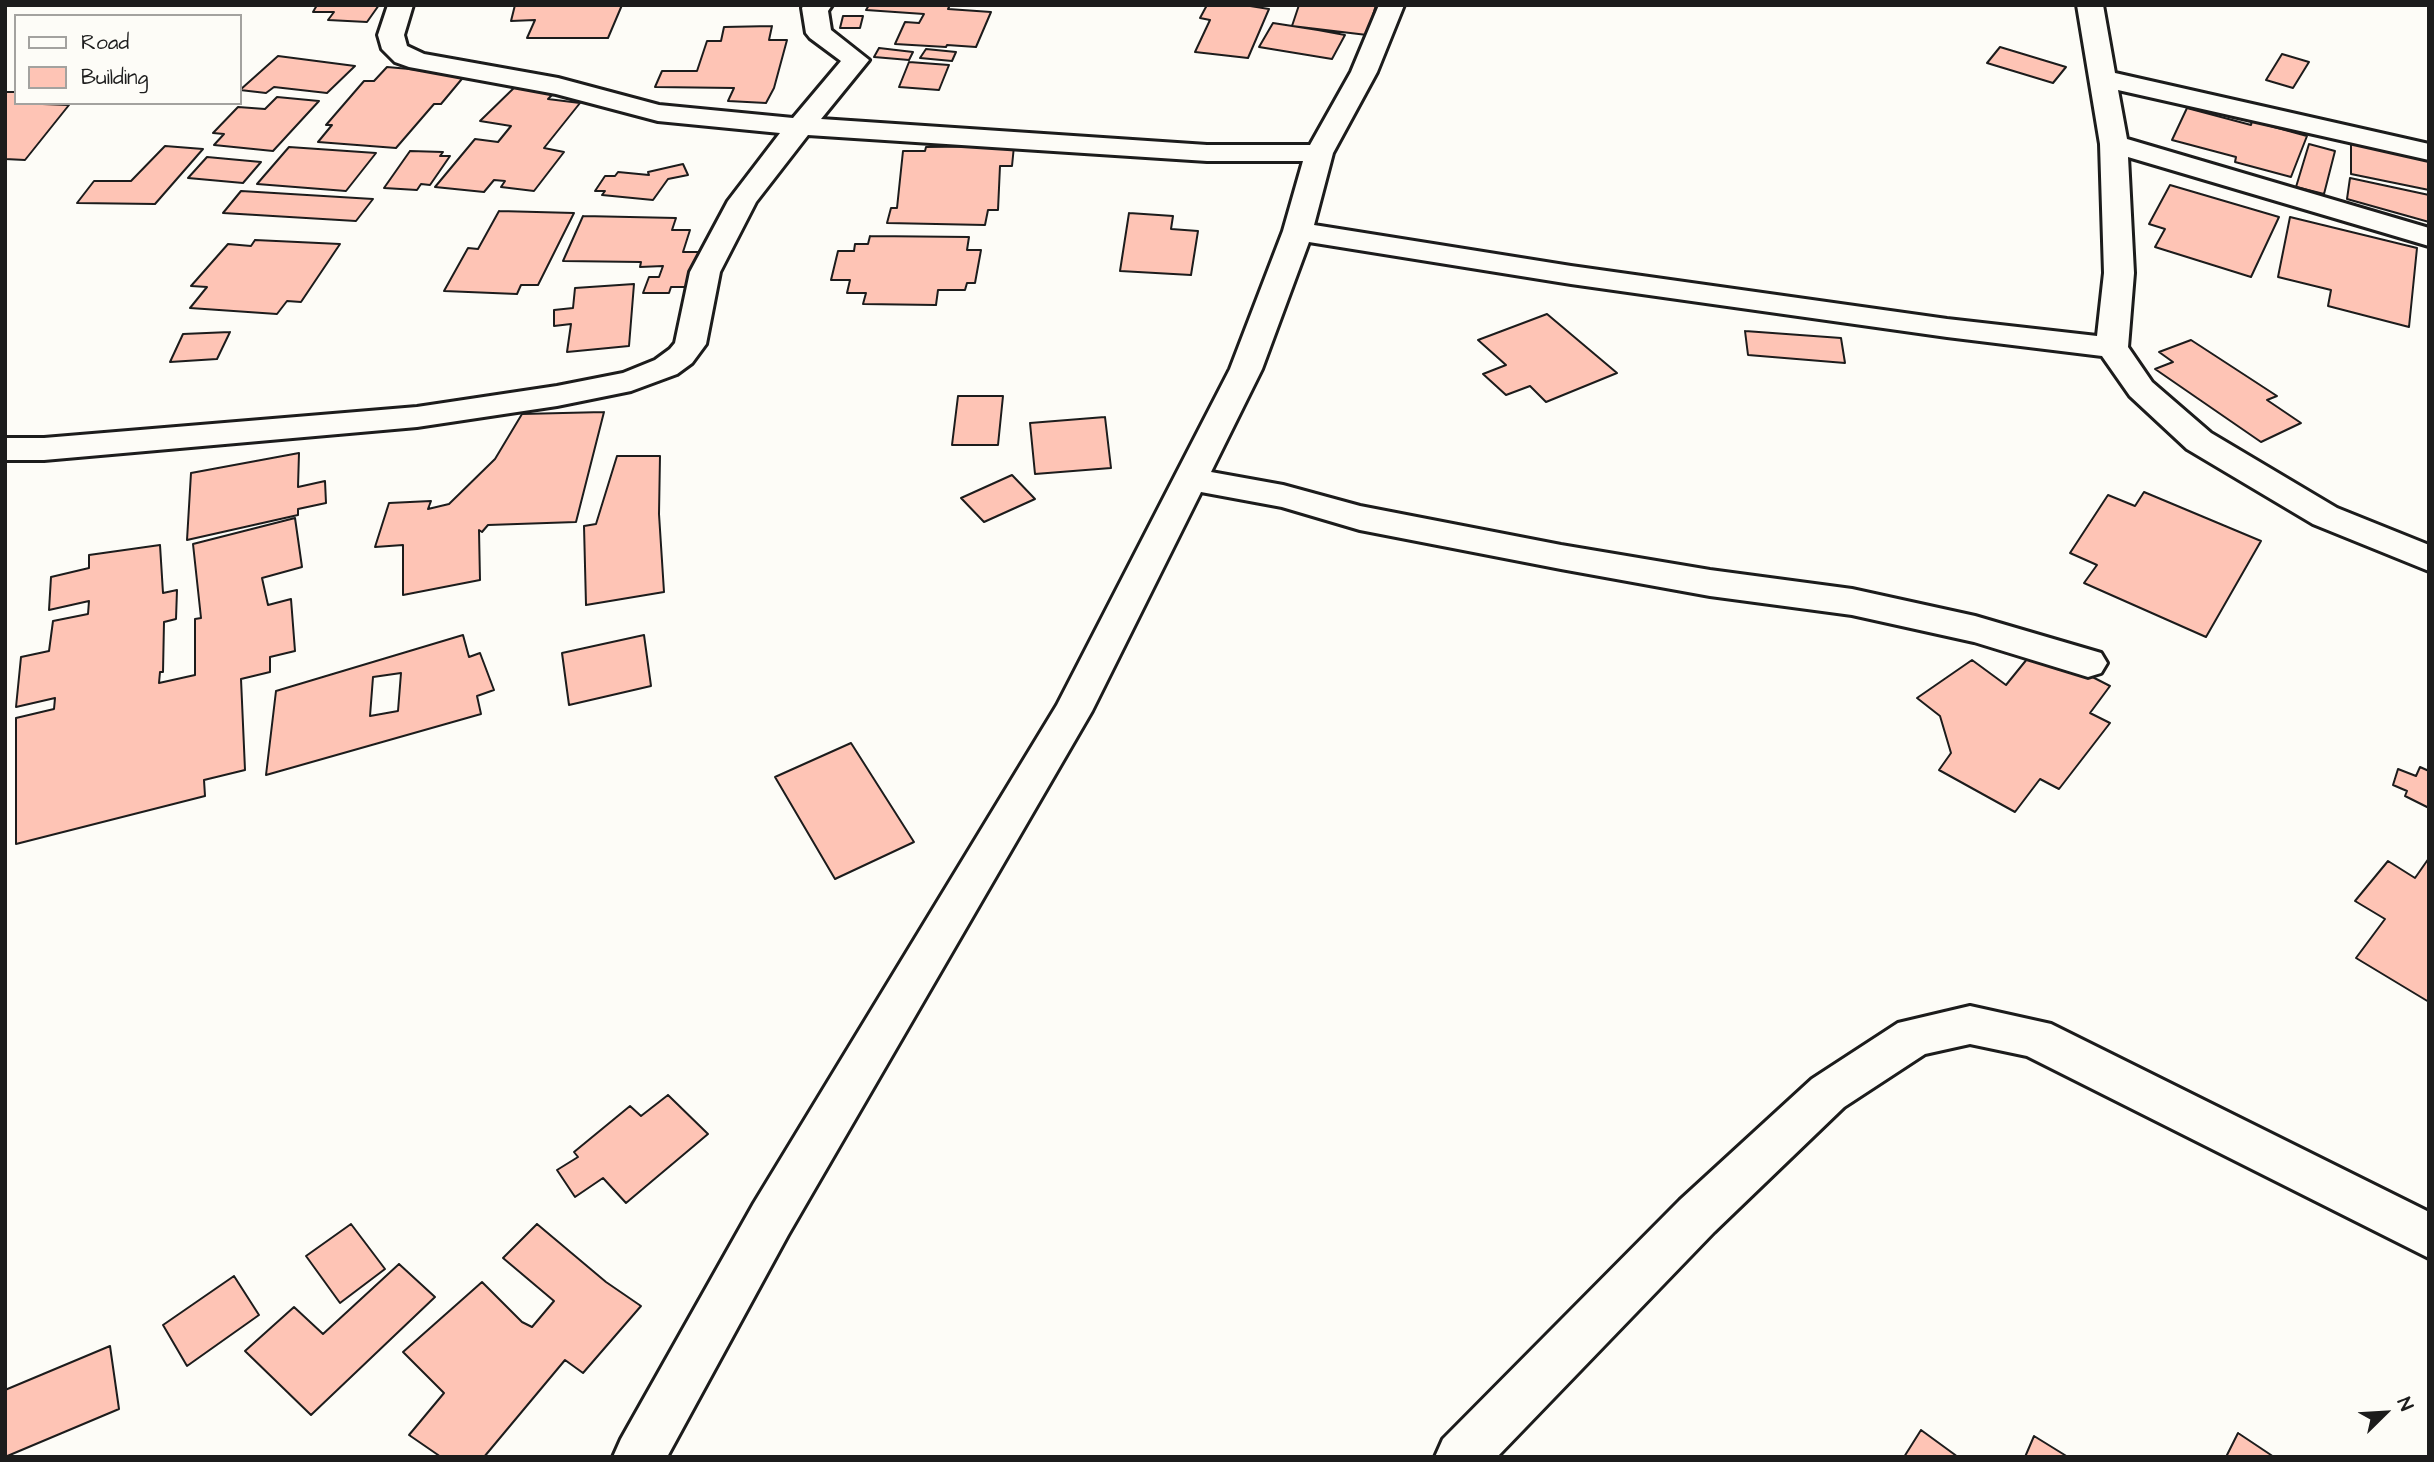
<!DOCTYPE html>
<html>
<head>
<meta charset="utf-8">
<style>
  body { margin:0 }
  #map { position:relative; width:2434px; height:1462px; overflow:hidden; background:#fdfcf7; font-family:"Architects Daughter",sans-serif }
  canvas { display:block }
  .frame { position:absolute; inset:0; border:7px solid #1c1c1c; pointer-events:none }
  .legend { position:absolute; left:14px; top:14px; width:228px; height:91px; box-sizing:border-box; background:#fdfcf7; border:2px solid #a3a29f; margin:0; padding:9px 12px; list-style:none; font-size:21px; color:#1c1c1c }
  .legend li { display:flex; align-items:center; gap:14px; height:35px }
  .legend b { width:35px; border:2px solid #a3a29f }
  .north { position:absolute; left:2350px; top:1378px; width:70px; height:70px; -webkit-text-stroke:5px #fdfcf7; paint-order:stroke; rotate:66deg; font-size:19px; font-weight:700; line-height:28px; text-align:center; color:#1c1c1c }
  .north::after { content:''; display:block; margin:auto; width:24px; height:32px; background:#1c1c1c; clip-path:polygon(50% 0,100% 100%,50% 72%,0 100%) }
</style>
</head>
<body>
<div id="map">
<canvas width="2434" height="1462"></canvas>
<div class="frame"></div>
<ul class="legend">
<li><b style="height:9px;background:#fdfcf7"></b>Road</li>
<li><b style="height:19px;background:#fec4b5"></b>Building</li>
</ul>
<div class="north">N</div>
</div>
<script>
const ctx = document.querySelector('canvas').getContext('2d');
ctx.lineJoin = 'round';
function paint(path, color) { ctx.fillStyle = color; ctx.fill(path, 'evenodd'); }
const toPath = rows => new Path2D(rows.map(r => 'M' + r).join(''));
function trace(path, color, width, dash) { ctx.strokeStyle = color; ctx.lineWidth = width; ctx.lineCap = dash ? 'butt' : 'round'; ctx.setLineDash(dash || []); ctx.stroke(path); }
const building = toPath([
  [317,5,379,5,367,22,328,20,334,12,313,12,317,5],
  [515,5,622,5,608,38,527,38,535,20,511,21,515,5],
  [869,5,950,5,948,9,991,12,976,47,947,45,946,47,895,44,905,22,919,23,924,14,866,10,869,5],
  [1207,5,1244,5,1269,9,1248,58,1195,52,1210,20,1200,18,1207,5],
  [1299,5,1376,5,1367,35,1292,26,1299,5],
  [843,16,863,16,860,28,840,28,843,16],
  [1273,23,1318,30,1345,35,1332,59,1259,47,1273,23],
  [772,26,769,40,787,40,774,88,766,103,728,101,734,88,655,87,662,71,697,71,707,41,721,41,724,27,772,26],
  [2000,47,2066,67,2053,83,1987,63,2000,47],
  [879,48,913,52,909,60,874,57,879,48],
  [926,49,956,52,952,61,920,58,926,49],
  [2282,54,2309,62,2293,88,2266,80,2282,54],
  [278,56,355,66,327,93,274,87,266,93,240,90,278,56],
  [909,62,949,65,939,90,899,87,909,62],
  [387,67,466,74,441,104,434,104,396,148,318,142,332,125,326,125,364,81,374,81,387,67],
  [518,84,556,91,548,99,580,103,544,148,564,152,534,191,501,187,505,181,494,180,484,192,435,187,475,139,498,142,511,126,480,121,518,84],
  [5,92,16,92,16,103,69,105,25,160,5,159,5,92],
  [277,97,319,101,273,151,214,145,224,134,213,133,238,107,265,109,277,97],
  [2187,108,2251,125,2252,121,2307,136,2291,177,2235,162,2236,157,2172,140,2187,108],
  [2351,140,2429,155,2429,190,2351,174,2351,140],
  [2309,144,2335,151,2324,194,2296,187,2309,144],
  [165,146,203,149,155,204,77,203,94,181,131,181,165,146],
  [1014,146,1012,166,1000,166,998,210,988,210,985,225,887,223,891,208,897,208,903,151,925,151,926,147,1014,146],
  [289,147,376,153,346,191,257,184,289,147],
  [410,151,443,152,440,156,450,156,430,185,421,184,417,190,384,188,410,151],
  [207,157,261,162,243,183,188,178,207,157],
  [683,164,688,175,668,179,653,200,602,195,605,191,595,191,605,176,615,176,618,172,649,175,648,172,683,164],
  [2350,178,2429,195,2429,222,2347,199,2350,178],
  [2170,185,2279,217,2251,277,2155,247,2165,229,2149,224,2170,185],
  [241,191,373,199,356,221,223,213,241,191],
  [499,211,574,213,538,285,521,285,517,294,444,291,468,248,478,249,499,211],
  [1129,213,1173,216,1171,229,1198,231,1191,275,1120,271,1129,213],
  [583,216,676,218,672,230,690,230,683,252,703,252,693,287,671,287,669,293,643,293,649,277,659,277,663,266,640,267,641,262,563,261,583,216],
  [2290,217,2417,248,2409,327,2328,306,2331,290,2278,277,2290,217],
  [870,236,969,237,967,250,981,250,975,283,967,283,965,290,938,290,936,305,863,304,866,293,847,293,850,280,831,280,838,251,854,251,855,244,868,244,870,236],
  [255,240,340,244,301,302,287,301,277,314,190,308,207,287,191,286,228,244,251,246,255,240],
  [634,284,629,346,567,352,571,324,554,326,554,310,573,308,575,288,634,284],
  [1547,314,1617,373,1546,402,1530,386,1506,395,1483,374,1506,365,1478,340,1547,314],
  [1745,331,1841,338,1845,363,1748,355,1745,331],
  [230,332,217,359,170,362,183,334,230,332],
  [2191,340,2277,396,2267,400,2301,423,2261,442,2155,369,2173,362,2159,352,2191,340],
  [958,396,1003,396,998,445,952,445,958,396],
  [604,412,576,522,488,525,482,532,479,530,480,580,403,595,403,545,375,547,389,503,431,501,428,509,449,504,495,459,522,414,604,412],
  [1105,417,1111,468,1035,474,1030,423,1105,417],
  [299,453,298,487,325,481,326,503,298,509,298,515,187,540,191,473,299,453],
  [617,456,660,456,659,514,664,592,586,605,584,526,596,524,617,456],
  [1012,475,1035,499,984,522,961,498,1012,475],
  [2144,492,2261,541,2206,637,2084,583,2097,565,2070,553,2108,495,2135,506,2144,492],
  [295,518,302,567,262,578,268,605,291,599,295,651,270,657,270,672,241,679,245,770,204,780,205,796,16,844,16,718,54,709,55,698,16,707,21,657,49,651,53,621,88,614,89,601,49,610,51,577,89,568,89,555,160,545,163,593,177,590,176,619,164,622,163,672,160,672,159,683,195,675,195,619,201,618,193,544,295,518],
  [463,635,469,657,480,653,494,690,477,696,481,714,266,775,276,691,463,635],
  [401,673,398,711,370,716,373,677,401,673],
  [644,635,651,686,569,705,562,653,644,635],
  [2036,648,2110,686,2090,713,2110,723,2059,789,2040,779,2015,812,1939,770,1951,753,1940,716,1917,698,1972,660,2006,685,2036,648],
  [851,743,914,842,835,879,775,777,851,743],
  [2420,767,2429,771,2429,808,2405,796,2407,791,2393,785,2398,769,2416,776,2420,767],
  [2429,858,2429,1002,2356,958,2385,919,2355,901,2388,861,2415,878,2429,858],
  [668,1095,708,1134,626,1203,603,1178,575,1197,557,1170,578,1157,574,1152,630,1106,641,1116,668,1095],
  [351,1224,385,1269,340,1303,306,1256,351,1224],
  [537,1224,606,1282,641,1306,583,1373,565,1360,484,1457,441,1457,409,1435,444,1393,403,1352,482,1282,522,1322,532,1327,554,1301,503,1258,537,1224],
  [399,1264,435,1297,311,1415,245,1351,294,1307,323,1334,399,1264],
  [234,1276,259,1315,187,1366,163,1325,234,1276],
  [110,1346,119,1409,5,1457,5,1390,110,1346],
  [1921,1430,1958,1457,1904,1457,1921,1430],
  [2238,1433,2274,1457,2226,1457,2238,1433],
  [2034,1436,2068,1457,2025,1457,2034,1436]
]);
const street = toPath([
  [388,5,413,5,404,35,407,46,424,54,558,78,659,105,793,118,841,61,810,38,806,33,802,8,804,5,832,5,828,11,831,30,869,60,821,119,1207,145,1310,145,1351,72,1379,5,1404,5,1377,72,1333,153,1314,225,1571,266,1947,319,2097,336,2104,273,2100,144,2077,5,2103,5,2115,73,2429,144,2429,160,2118,90,2127,139,2429,228,2429,246,2128,157,2134,273,2128,347,2152,382,2211,433,2337,508,2429,545,2429,571,2313,524,2187,449,2130,396,2102,356,1947,337,1571,284,1309,242,1262,369,1211,472,1283,485,1360,506,1561,545,1710,570,1852,589,1975,616,2101,653,2107,663,2101,673,2088,677,1974,642,1852,615,1710,596,1561,569,1360,530,1282,507,1201,492,1092,711,788,1235,667,1457,613,1457,621,1439,754,1203,1057,705,1230,369,1283,231,1303,161,1207,161,808,135,756,202,720,272,706,344,692,363,677,374,631,391,557,406,417,427,44,460,5,460,5,438,44,438,417,407,557,386,623,373,655,360,670,349,675,343,690,272,728,201,780,133,658,121,556,94,409,67,395,62,382,49,378,35,388,5],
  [1970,1006,2051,1024,2429,1212,2429,1258,2027,1056,1970,1044,1925,1054,1844,1107,1714,1232,1497,1457,1435,1457,1443,1439,1680,1200,1812,1079,1898,1023,1970,1006]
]);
paint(building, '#fec4b5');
trace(building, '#1c1c1c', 2);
trace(street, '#1c1c1c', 6);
paint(street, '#fdfcf7');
</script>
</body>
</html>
